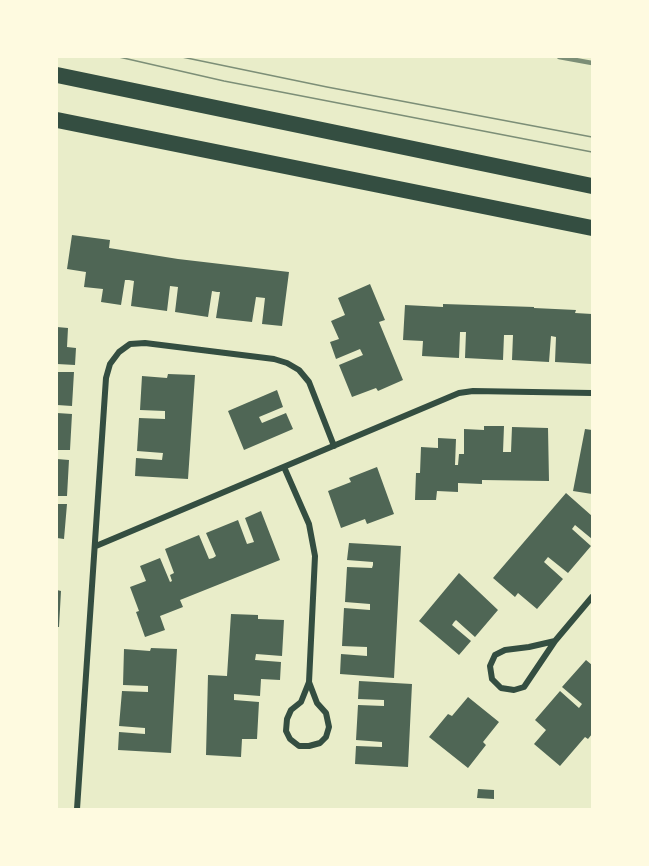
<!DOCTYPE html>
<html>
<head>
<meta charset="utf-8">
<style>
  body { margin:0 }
  #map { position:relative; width:649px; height:866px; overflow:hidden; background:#e9edc9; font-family:"Varela Round",sans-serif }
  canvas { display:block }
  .frame { position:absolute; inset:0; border:58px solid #fefae0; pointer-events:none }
</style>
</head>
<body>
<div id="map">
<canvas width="649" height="866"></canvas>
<div class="frame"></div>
</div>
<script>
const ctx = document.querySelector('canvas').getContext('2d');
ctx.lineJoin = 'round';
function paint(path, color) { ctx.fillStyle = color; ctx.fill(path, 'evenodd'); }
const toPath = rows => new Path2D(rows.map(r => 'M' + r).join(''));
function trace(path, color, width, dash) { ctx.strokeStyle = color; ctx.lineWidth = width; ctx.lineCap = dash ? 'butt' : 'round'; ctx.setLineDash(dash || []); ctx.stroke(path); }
const building = toPath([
  [72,235,110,240,109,248,178,259,289,272,282,326,262,324,265,298,256,297,252,322,216,318,220,292,217,292,212,291,208,317,175,312,178,287,170,286,167,311,131,306,134,281,129,280,125,280,121,305,101,302,103,289,84,287,86,272,67,269],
  [370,284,385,320,379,322,403,380,378,391,376,388,352,397,339,365,363,355,360,349,336,359,330,342,339,339,331,321,345,315,338,298],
  [443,304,534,307,534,308,576,310,575,313,592,314,592,364,555,362,556,337,551,336,549,362,512,360,513,335,504,335,503,360,465,358,466,332,460,332,459,358,422,356,423,341,403,340,405,305,443,307],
  [57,327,68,328,67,347,76,348,75,365,57,364],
  [57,372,74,372,72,406,57,405],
  [168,374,195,375,188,479,135,476,136,458,162,460,163,453,137,451,139,418,165,419,165,411,140,410,142,376,167,378],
  [277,390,283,407,259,417,262,423,286,413,293,429,244,450,228,411],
  [57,413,72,414,70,450,57,450],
  [484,426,504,426,503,452,511,452,512,427,548,428,549,481,482,480,482,484,458,483,458,492,437,491,436,500,415,500,416,473,420,473,421,447,438,448,438,438,456,439,455,465,458,465,459,454,464,454,464,429,484,430],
  [585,429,592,430,592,494,573,491],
  [57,459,69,460,67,496,57,496],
  [377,467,394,514,367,524,365,519,341,528,328,491,351,482,349,478],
  [566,493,592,516,592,539,575,525,572,529,591,546,568,573,548,557,544,562,563,579,537,609,518,593,515,597,493,578],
  [57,504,67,504,64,539,57,538],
  [261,511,280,560,180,600,183,607,160,616,165,630,145,637,136,612,139,611,130,587,146,581,140,566,160,558,170,582,172,581,170,575,174,573,165,549,199,535,209,559,213,558,216,556,206,533,238,520,247,544,254,542,245,518],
  [349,543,401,546,394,678,340,674,341,654,367,656,367,647,342,646,344,608,370,610,370,604,345,602,347,567,372,568,373,565,373,562,347,560],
  [459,573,498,610,475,637,456,620,454,622,452,625,471,641,459,655,419,621],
  [57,590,61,591,59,627,57,627],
  [231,614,258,615,258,619,284,620,282,656,256,654,255,660,281,662,280,680,261,679,260,696,234,694,234,700,259,702,257,739,242,739,241,757,206,755,208,675,227,676],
  [151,648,177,649,171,753,118,750,119,732,145,734,145,728,119,726,122,691,148,692,148,686,123,685,124,649,150,651],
  [586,660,592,665,592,734,588,739,585,737,560,766,534,744,546,730,535,720,560,691,579,708,582,704,562,687],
  [359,681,412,684,408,767,355,764,356,746,382,747,382,742,356,740,358,705,384,706,384,700,358,699],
  [468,697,499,722,483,742,486,745,468,768,429,737,448,714,452,716],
  [478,789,494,790,494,799,477,798]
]);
const minor = toPath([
  [284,467,309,524,315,556,309,682,301,702,291,710,287,719,286,731,290,739,299,746,309,746,320,743,326,737,329,727,326,713,317,703,309,682],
  [96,546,459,393,473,391,592,393],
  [555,641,529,647,505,650,495,655,490,666,492,679,501,688,514,690,524,687,555,641,592,597],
  [77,809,106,378,110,364,119,352,130,344,145,343,274,359,287,363,299,370,309,382,334,446]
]);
const trunk = toPath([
  [57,75,592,186],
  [57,120,592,228]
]);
const tram = toPath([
  [119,57,224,81,592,152],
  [182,57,327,87,592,137]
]);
const rail = toPath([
  [559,57,592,63]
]);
paint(building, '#4f6655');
trace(minor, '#344e41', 6);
trace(trunk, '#344e41', 16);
trace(tram, '#7c8e77', 1.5);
trace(rail, '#7c8e77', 4.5);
</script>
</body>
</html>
